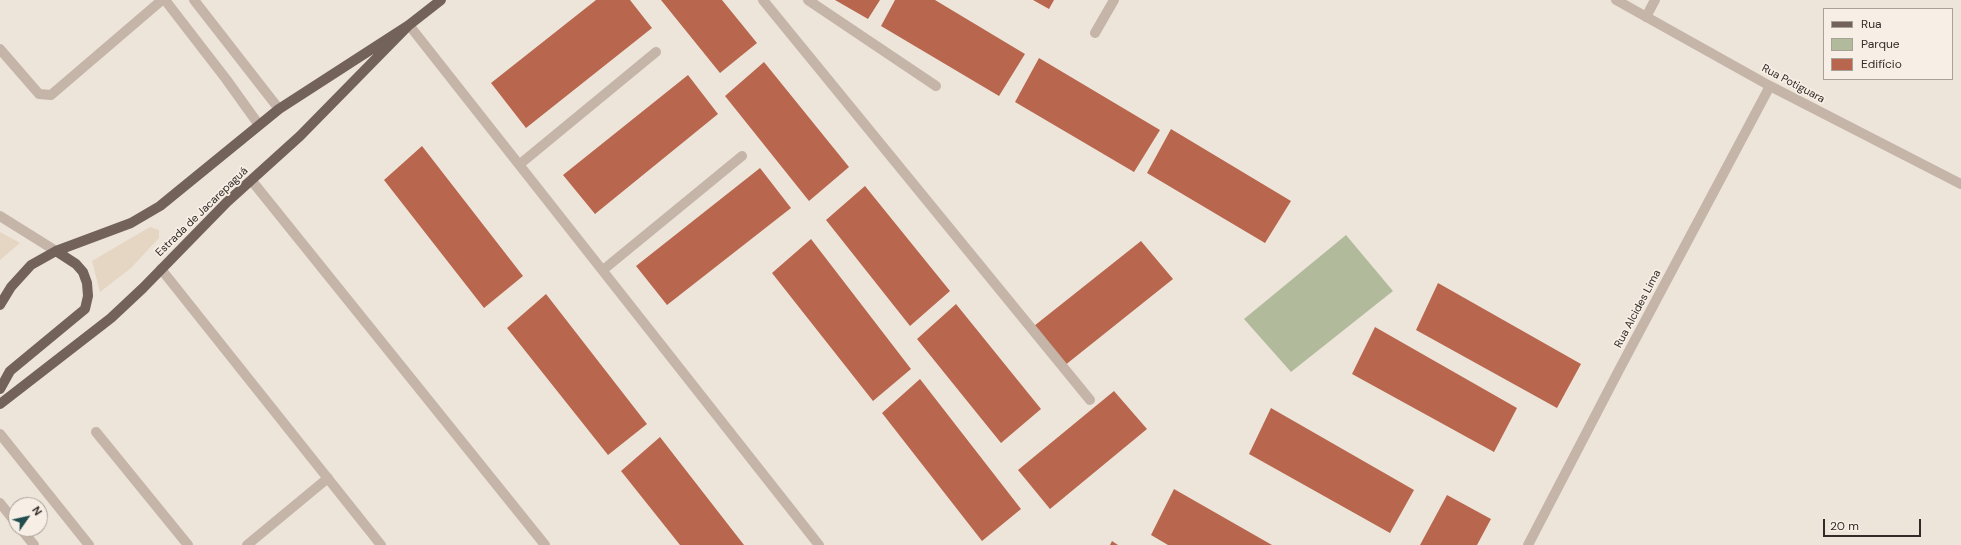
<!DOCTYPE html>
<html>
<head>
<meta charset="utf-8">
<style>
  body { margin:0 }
  #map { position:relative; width:1961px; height:545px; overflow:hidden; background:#eee5da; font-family:"DM Sans",sans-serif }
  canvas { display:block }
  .legend { position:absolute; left:1823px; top:8px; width:130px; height:72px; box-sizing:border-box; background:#f7efe6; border:1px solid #a8a19a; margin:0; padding:5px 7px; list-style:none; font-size:12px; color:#322b27 }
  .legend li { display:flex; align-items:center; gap:8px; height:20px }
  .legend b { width:20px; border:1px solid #a8a19a }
  .north { position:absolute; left:8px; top:497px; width:40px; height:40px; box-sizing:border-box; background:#f7efe6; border:1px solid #a8a19a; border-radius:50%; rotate:56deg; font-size:11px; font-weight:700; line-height:16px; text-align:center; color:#322b27 }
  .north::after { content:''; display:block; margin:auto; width:14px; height:18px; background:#214d4f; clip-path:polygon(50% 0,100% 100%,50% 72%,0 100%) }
  .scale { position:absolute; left:1823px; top:519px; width:98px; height:18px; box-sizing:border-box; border:2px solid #322b27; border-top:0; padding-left:5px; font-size:12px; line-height:14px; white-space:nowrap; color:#322b27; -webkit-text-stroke:3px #f7efe6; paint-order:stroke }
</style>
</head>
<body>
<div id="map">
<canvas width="1961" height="545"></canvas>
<ul class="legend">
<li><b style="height:5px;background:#73625a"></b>Rua</li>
<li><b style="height:11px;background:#b1bb9c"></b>Parque</li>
<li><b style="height:11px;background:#b8674e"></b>Edifício</li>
</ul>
<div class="north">N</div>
<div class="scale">20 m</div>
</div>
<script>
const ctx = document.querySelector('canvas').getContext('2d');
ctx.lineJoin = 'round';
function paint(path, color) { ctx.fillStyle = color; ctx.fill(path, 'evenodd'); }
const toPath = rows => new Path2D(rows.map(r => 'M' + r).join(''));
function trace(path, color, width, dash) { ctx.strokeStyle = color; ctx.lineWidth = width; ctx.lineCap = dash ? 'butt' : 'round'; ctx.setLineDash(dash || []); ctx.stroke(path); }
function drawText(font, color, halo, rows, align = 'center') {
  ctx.font = font + ' "DM Sans",sans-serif'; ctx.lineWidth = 3.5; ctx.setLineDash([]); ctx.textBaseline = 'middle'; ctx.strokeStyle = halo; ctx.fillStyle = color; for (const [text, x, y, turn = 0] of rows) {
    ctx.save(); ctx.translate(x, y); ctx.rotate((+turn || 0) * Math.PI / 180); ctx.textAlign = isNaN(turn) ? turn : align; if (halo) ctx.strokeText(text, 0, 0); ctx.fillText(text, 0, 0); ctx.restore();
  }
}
const green = toPath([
  [1346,235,1393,291,1291,372,1244,319]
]);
const plaza = toPath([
  [150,227,159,230,159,238,131,268,100,292,92,261],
  [0,232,20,243,0,260]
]);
const building = toPath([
  [596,0,630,0,652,28,526,128,491,83],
  [661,0,722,0,757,43,720,73],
  [835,0,880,0,868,19],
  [895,0,935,0,1025,54,999,96,881,26],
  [1033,0,1054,0,1049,9],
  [1039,58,1160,130,1134,172,1015,102],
  [764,62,849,167,809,201,725,96],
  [688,75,718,114,595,214,563,175],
  [1171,129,1291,201,1265,243,1147,173],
  [422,146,523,276,484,308,384,180],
  [760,168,791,208,667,305,636,266],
  [865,186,950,291,910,326,826,220],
  [811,239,911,369,873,401,772,273],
  [1141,241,1173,279,1064,366,1034,326],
  [1438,283,1581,364,1557,408,1416,330],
  [546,294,647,424,608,455,507,328],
  [956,304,1041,409,1001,443,917,339],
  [1375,327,1517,408,1494,452,1352,374],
  [920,379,1021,509,982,541,882,413],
  [1114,391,1147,429,1050,509,1018,470],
  [1271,408,1414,490,1390,533,1249,454],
  [660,437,744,545,680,545,621,471],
  [1174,489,1272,545,1168,545,1151,535],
  [1447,495,1491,519,1477,545,1420,545],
  [1112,541,1118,545,1110,545]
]);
const minor = toPath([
  [165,0,226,79,259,125],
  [194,0,279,109],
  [763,0,1090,400],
  [808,0,936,86],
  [1616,0,1770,86,1961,184],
  [1646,17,1655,0],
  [409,25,819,545],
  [1095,33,1114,0],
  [0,49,39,94,51,95,162,0],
  [520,164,656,52],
  [252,181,545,545],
  [0,216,56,251],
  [161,269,381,545],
  [603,270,742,156],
  [96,432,188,545],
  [0,434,89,545],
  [0,503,16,523],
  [21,529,34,545],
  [247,545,328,478],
  [1528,545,1619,370,1770,86]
]);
const major = toPath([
  [0,305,11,287,31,265,56,251,131,223,160,206,279,109,409,25,441,0],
  [0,389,10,371,85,309,88,296,87,283,83,272,76,264,56,251],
  [0,404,111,318,143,288,227,202,300,136,409,25]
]);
const streetNames = [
  ["Rua Potiguara",1793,84,28],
  ["Estrada de Jacarepaguá",202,212,-44],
  ["Rua Alcides Lima",1638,309,-62]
];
paint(green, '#b1bb9c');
paint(plaza, '#e5d5c3');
paint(building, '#b8674e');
trace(minor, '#c5b5a8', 10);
trace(major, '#73625a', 10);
drawText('11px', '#322b27', '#f7efe6', streetNames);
</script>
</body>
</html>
